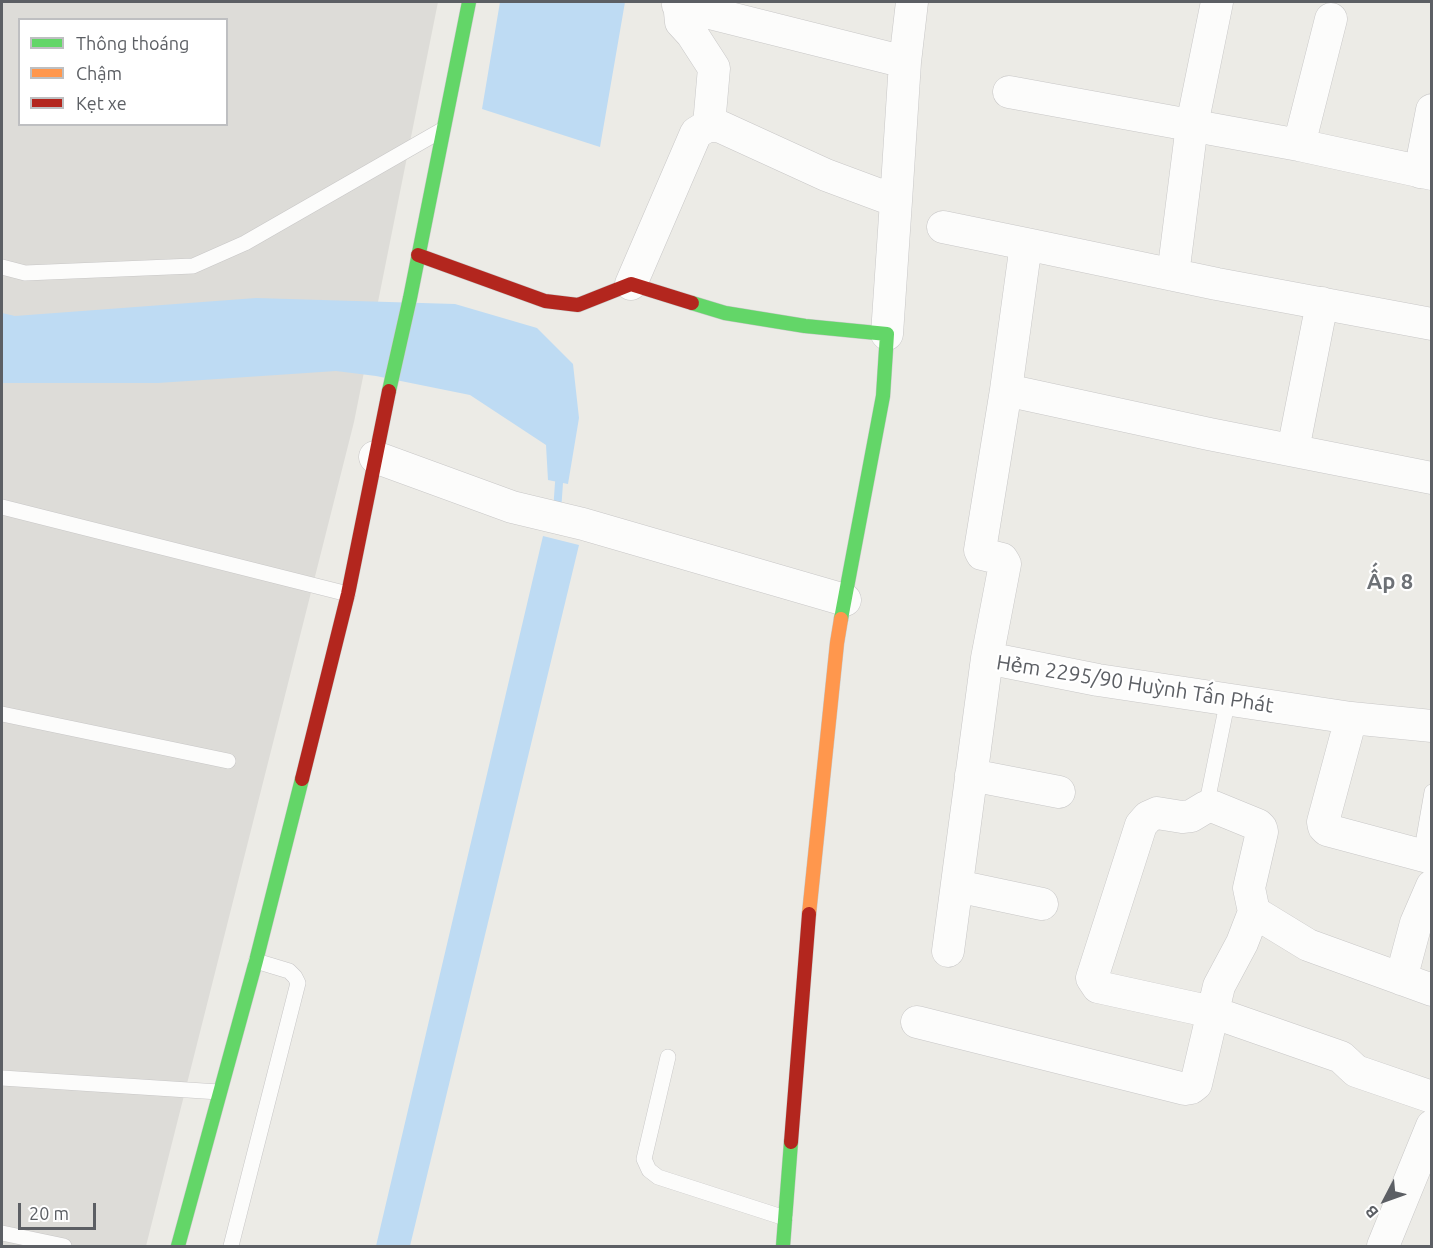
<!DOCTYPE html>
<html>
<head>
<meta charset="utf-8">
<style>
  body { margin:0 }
  #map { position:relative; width:1433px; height:1248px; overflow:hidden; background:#ecebe6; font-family:Ubuntu,sans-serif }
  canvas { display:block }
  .frame { position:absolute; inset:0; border:3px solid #5c5f64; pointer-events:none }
  .legend { position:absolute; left:18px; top:18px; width:210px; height:108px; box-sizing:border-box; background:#fff; border:2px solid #bebfc1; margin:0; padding:8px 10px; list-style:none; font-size:18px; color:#5c5f64 }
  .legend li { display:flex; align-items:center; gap:12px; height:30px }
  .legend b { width:30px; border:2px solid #bebfc1 }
  .north { position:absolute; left:1355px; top:1170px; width:60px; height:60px; -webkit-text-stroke:4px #fff; paint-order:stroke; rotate:229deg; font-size:16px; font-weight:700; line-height:24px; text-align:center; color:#5c5f64 }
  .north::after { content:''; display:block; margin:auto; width:21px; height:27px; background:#5c5f64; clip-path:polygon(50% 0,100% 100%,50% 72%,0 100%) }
  .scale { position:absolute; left:18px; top:1203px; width:78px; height:27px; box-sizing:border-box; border:3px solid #5c5f64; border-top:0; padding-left:8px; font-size:18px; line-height:21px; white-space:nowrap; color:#5c5f64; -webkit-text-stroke:4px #fff; paint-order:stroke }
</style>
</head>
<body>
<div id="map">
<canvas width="1433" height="1248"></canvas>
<div class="frame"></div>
<ul class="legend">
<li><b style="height:8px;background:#63d668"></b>Thông thoáng</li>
<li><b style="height:8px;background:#ff974d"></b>Chậm</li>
<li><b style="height:8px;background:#b3261e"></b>Kẹt xe</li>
</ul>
<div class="north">B</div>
<div class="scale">20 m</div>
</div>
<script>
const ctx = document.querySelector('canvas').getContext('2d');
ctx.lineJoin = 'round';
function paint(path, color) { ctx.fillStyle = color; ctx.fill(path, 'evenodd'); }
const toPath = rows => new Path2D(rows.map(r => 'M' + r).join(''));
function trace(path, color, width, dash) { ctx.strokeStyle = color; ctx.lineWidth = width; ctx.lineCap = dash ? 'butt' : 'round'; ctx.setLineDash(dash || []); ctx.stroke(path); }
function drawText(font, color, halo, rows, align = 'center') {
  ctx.font = font + ' Ubuntu,sans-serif'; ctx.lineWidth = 4.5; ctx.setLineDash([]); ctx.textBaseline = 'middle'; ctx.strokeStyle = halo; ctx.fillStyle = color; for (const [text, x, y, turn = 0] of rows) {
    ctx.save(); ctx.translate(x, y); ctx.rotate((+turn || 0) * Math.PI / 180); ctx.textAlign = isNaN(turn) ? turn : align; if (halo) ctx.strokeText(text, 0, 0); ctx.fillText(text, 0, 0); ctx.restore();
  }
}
const industrial = toPath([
  [2,2,438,2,354,422,146,1246,2,1246],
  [20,20,226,20,226,124,20,124]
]);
const water = toPath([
  [500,2,625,2,600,147,482,109],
  [256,298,455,304,537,328,573,364,579,418,568,484,548,480,546,445,470,395,376,376,336,371,158,383,2,383,2,313,15,316],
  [543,536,579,545,410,1246,376,1246]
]);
const stream = toPath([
  [557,511,559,483]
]);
const lane = toPath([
  [2,267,25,273,193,266,245,243,442,130],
  [2,507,348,594],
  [2,714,228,761],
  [1206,807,1228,699],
  [1421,855,1432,792],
  [668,1057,644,1159,649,1170,658,1177,785,1218],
  [2,1078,219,1092],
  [2,1233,64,1246],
  [231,1246,298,983,295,977,289,971,256,961]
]);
const street = toPath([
  [679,2,681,22,692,34,714,68,709,125],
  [678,5,905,62],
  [1009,92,1299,145,1432,174],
  [1299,145,1331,19],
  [1420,172,1432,110],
  [896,201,905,62,912,2],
  [943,227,1026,244],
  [1173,275,1192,125,1217,2],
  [631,284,696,133,709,125,721,127,826,175,896,201,887,334],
  [1432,324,1217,284,1026,244,1006,390,1209,434,1432,478],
  [1293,450,1322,303],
  [375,457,512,507,583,524,845,600],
  [987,658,1005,564,1002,559,982,554,980,550,1006,390],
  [1351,718,1323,822,1324,827,1327,830,1432,858],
  [971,775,1059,792],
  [957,886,1042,904],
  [948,951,987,658,1098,680,1351,718,1432,726],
  [1401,979,1416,923,1432,886],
  [1432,990,1308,945,1254,912,1249,888,1262,832,1261,828,1258,825,1214,807,1206,807,1191,816,1182,817,1157,813,1148,817,1141,825,1092,978,1098,987,1212,1012,1341,1057,1356,1071,1432,1097],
  [917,1022,1185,1089,1191,1088,1196,1084,1219,986,1242,943,1254,912],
  [1383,1246,1432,1126]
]);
const fast = toPath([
  [692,303,725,313,805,326,887,334,883,396,841,619],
  [389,391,410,298,469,2],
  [178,1246,256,961,302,779],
  [783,1246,791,1142]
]);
const slow = toPath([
  [809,914,837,643,841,619]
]);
const jam = toPath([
  [418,255,545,301,578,305,631,284,692,303],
  [302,779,348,594,389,391],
  [791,1142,809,914]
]);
const streetNames = [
  ["Hẻm 2295/90 Huỳnh Tấn Phát",1135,684,9]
];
const neighbourhoodNames = [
  ["Ấp 8",1390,582]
];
paint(industrial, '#dddcd8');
paint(water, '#bedbf3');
trace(stream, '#bedbf3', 8);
trace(lane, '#c8c7c7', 16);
trace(street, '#c8c7c7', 33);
trace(fast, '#c8c9c8', 15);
trace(slow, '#c8c9c8', 15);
trace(jam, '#c8c9c8', 15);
trace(lane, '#fcfcfb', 15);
trace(street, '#fcfcfb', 32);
trace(fast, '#63d668', 14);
trace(slow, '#ff974d', 14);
trace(jam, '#b3261e', 14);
drawText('21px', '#5c5f64', '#fff', streetNames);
drawText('bold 22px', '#6d7176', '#fff', neighbourhoodNames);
</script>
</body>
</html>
